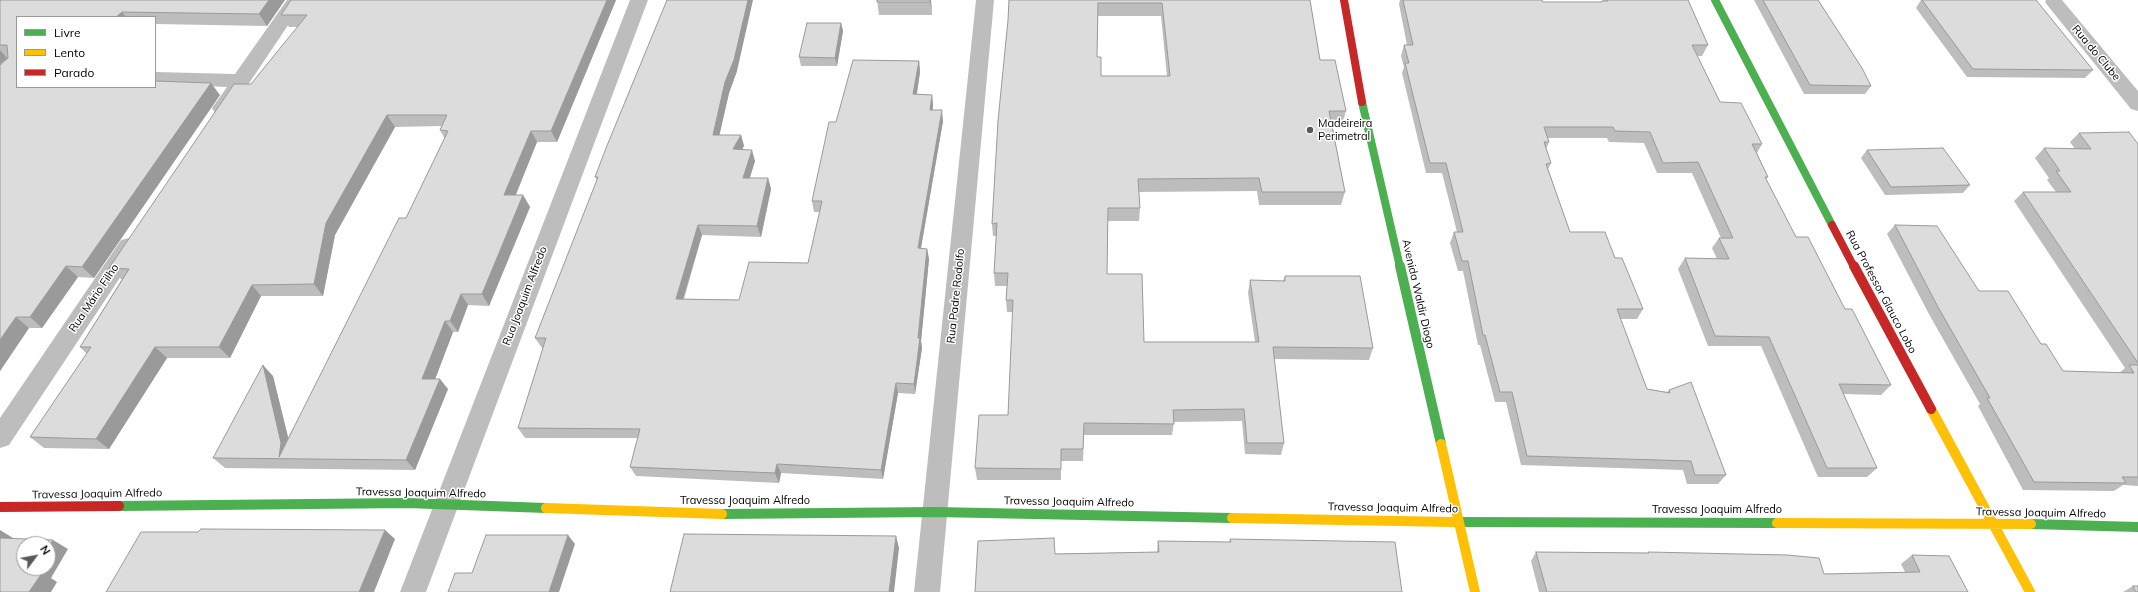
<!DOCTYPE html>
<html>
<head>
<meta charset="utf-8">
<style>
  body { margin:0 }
  #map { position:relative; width:2138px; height:592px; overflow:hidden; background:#fff; font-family:Mulish,sans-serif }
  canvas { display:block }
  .legend { position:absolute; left:16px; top:16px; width:140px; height:72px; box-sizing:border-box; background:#fff; border:1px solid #999; margin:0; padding:5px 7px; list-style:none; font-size:12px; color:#000 }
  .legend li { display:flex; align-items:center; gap:8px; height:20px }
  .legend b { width:20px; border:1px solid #999 }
  .north { position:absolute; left:16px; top:536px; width:40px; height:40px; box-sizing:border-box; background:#fff; border:1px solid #999; border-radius:50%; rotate:58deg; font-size:11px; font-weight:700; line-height:16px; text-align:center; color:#000 }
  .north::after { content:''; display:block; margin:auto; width:14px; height:18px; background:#595959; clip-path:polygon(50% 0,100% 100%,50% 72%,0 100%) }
</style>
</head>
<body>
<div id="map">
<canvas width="2138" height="592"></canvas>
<ul class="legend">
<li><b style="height:5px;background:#4caf50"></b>Livre</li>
<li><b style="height:5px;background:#ffc107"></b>Lento</li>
<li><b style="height:5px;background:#c62828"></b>Parado</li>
</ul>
<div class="north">N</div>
</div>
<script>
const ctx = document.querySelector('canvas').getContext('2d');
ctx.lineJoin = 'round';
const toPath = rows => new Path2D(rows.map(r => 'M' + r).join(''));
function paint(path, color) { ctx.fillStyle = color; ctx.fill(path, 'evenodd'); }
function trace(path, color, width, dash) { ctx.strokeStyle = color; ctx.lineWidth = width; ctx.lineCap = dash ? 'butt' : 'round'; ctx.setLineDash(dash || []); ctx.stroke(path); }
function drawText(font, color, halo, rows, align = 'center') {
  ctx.font = font + ' Mulish,sans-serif'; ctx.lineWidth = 3; ctx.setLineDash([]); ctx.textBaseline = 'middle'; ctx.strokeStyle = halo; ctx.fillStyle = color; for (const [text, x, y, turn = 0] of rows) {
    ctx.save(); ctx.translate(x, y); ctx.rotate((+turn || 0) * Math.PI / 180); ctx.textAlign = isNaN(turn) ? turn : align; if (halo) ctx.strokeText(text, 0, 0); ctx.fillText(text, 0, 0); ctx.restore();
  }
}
const street = toPath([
  [287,0,305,0,229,113,222,115,215,113,212,108,227,87,155,84,155,72,235,74,287,0],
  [630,0,648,0,426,592,400,592,630,0],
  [976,0,994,0,940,592,914,592,976,0],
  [2046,0,2062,0,2138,91,2138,111,2131,109,2048,6,2045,2,2046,0],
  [0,55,17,58,17,70,0,67,0,55],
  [129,238,137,240,140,246,137,252,9,445,0,448,0,418,121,240,129,238]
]);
const fastFar1 = toPath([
  [1715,0,1832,225],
  [1362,102,1400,267]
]);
const fast = toPath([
  [1400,266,1441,444],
  [119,506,407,503,546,508],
  [722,514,935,512,1232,518],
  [1453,522,1777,523],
  [2031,524,2138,527]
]);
const slow = toPath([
  [1931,409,2030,592],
  [1441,444,1475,592],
  [546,508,722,514],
  [1232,518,1453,522],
  [1777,523,2031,524]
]);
const jamFar1 = toPath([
  [1344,0,1362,102],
  [1832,225,1854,267]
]);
const jam = toPath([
  [1854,266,1931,409],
  [0,507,119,506]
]);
const wall = toPath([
  [0,0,285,0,267,26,155,24,155,17,17,17,17,87,220,95,94,278,78,277,42,328,29,328,0,371,8,58,7,57,7,58,0,64],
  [616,0,557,142,537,142,515,195,523,195,530,207,489,306,468,305,458,332,453,332,435,379,448,389,415,470,225,468,213,458,273,376,288,438,406,218,445,139,440,130,442,126,395,127,335,235,323,296,261,296,230,358,167,358,109,449,44,448,30,437,87,354,80,347,122,279,121,279,109,268,251,84,298,27,289,27,281,15],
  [877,0,931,0,932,15,879,15],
  [1009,0,1310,0,1320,60,1346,111,1342,124,1332,124,1345,192,1341,205,1259,205,1257,191,1139,192,1140,208,1139,221,1108,221,1107,274,1144,342,1255,342,1248,293,1250,280,1283,281,1285,276,1373,348,1369,360,1274,359,1284,443,1281,455,1245,454,1242,421,1174,422,1172,435,1084,435,1083,461,1061,461,1061,480,977,480,975,468,1008,415,1013,312,1007,312,1006,300,1007,286,995,286,994,273,997,236,993,236,992,224,1008,20],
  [1098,16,1161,16,1167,76,1101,76,1097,57],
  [1400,0,1542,0,1543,2,1601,2,1602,1,1604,0,1688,0,1708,45,1702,56,1697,56,1720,102,1762,144,1757,153,1768,177,1766,179,1796,237,1845,309,1891,385,1881,395,1843,394,1877,468,1867,477,1818,477,1761,346,1708,346,1678,269,1685,258,1717,259,1712,248,1719,238,1721,238,1692,173,1657,173,1644,143,1609,142,1607,138,1548,138,1549,142,1546,149,1551,163,1548,169,1570,232,1615,258,1643,309,1637,319,1620,319,1647,389,1667,392,1669,390,1726,475,1718,484,1687,484,1683,470,1521,465,1506,402,1495,402,1480,345,1478,345,1463,271,1458,271,1450,243,1454,232,1457,232,1442,173,1426,173,1402,73,1404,67,1401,56,1404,45,1407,45,1399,4],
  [1754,0,1818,0,1871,86,1865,94,1804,94],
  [1921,0,2036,0,2093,70,2085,78,1967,77,1916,8],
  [841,23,843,31,837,66,801,66,799,57],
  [919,61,920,72,917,94,932,95,933,105,933,110,943,121,921,248,927,249,929,259,921,341,922,348,915,394,898,393,883,479,781,473,779,483,636,476,630,467,638,438,525,438,518,428,543,348,542,348,535,338,597,180,595,177,737,71,729,93,719,135,741,135,744,146,742,149,755,161,750,178,768,178,771,189,761,237,702,235,684,299,739,300,808,263,820,212,814,212,812,201,836,122],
  [2079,133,2138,144,2138,486,2123,485,2114,491,2023,490,1978,406,1980,404,1930,316,1887,234,1895,225,1979,291,2041,344,2063,371,2119,373,2125,368,2014,201,2023,192,2056,192,2047,180,2049,178,2035,158,2044,148,2075,149,2070,142],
  [1867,150,1970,185,1963,193,1885,195,1861,158],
  [1230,539,1402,592,1055,554,1157,552,1158,541,1229,542],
  [1536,552,1647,553,1648,552,1824,574,1905,572,1901,564,1912,555,1968,592,1539,592,1531,561],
  [2133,586,2138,592,2123,592]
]);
const shadedWall = toPath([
  [269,0,285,0,267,26,259,14],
  [607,0,616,0,557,142,551,131],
  [748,0,753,0,737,71,729,93,717,146,713,135,725,82],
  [930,0,931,0,932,15],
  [122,12,126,17,116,17],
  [841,23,843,31,837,66,835,58],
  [0,50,7,58,0,64],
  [919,61,920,72,915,105,913,94],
  [211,83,220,95,94,278,82,267],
  [932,95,933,105,931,121,930,110],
  [942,110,943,121,919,259,918,248],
  [387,115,395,127,335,235,323,296,314,284,326,223],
  [531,131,537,142,511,207,504,195],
  [741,135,744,146,736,160,733,149],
  [752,150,755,161,746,189,743,178],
  [768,178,771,189,761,237,757,226],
  [523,195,530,207,489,306,482,294],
  [698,225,702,235,680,309,676,299],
  [927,249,929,259,921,341,922,348,915,394,914,384],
  [66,266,78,277,42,328,30,317],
  [252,285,261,296,230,358,219,347],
  [461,294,468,305,458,332,450,321],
  [16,317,29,328,0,371,0,340],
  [445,321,453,332,431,390,422,379],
  [155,347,167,358,109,449,96,439],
  [263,365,273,376,292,453,279,457],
  [440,379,448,389,415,470,406,460],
  [896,383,898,393,883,479,881,470],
  [777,464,781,473,779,483,775,473],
  [0,530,13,538,0,539],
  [385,530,395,539,374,592,359,592],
  [568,535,575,544,559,592,549,592],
  [896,536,899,548,894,592,889,592],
  [53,540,68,549,51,578,57,582,51,592,29,592,33,573,36,568,48,568,48,548]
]);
const building = toPath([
  [0,0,269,0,259,14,122,12,116,17,17,17,17,87,155,87,155,81,211,83,82,267,66,266,30,317,16,317,0,340,0,65,8,58,7,45,0,45,0,0],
  [291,0,607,0,551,131,531,131,504,195,523,195,482,294,461,294,450,321,445,321,422,379,440,379,406,460,213,458,263,365,281,443,279,457,399,218,406,218,448,131,440,130,447,115,387,115,326,223,314,284,252,285,219,347,155,347,96,439,30,437,91,347,80,347,129,269,109,268,234,84,251,84,307,15,281,15,291,0],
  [667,0,748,0,734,60,725,82,713,135,741,135,733,149,752,150,743,178,768,178,757,226,698,225,676,299,739,300,749,262,808,263,822,201,812,201,829,122,836,122,853,60,919,61,913,94,932,95,930,110,942,110,918,248,927,249,918,338,920,338,914,384,896,383,881,470,777,464,775,473,630,467,640,429,518,428,546,338,535,338,598,177,595,177,606,148,667,0],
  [877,0,930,0,930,2,877,2,877,0],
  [1009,0,1310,0,1320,60,1335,60,1346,111,1329,111,1345,192,1262,192,1259,178,1138,179,1140,208,1108,208,1107,274,1142,274,1144,342,1259,342,1250,280,1285,281,1285,276,1360,276,1373,348,1273,347,1284,443,1247,443,1244,409,1173,410,1174,424,1084,423,1083,449,1061,449,1061,469,975,468,979,415,1008,415,1013,300,1006,300,1008,273,994,273,997,223,992,224,998,121,1008,20,1009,0],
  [1098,3,1162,3,1170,76,1101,76,1101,57,1097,57,1098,3],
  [1403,0,1542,0,1543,2,1602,2,1602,1,1608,1,1608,0,1688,0,1708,45,1692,45,1720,102,1741,103,1762,144,1752,144,1768,177,1765,177,1796,237,1808,237,1845,309,1852,309,1891,385,1839,384,1877,468,1827,468,1769,337,1715,336,1685,258,1729,259,1719,238,1733,238,1698,162,1663,163,1650,132,1615,131,1613,127,1544,127,1549,142,1544,142,1551,163,1546,164,1570,232,1605,232,1615,258,1622,258,1643,309,1617,309,1647,389,1670,393,1669,390,1691,382,1726,475,1695,475,1691,461,1527,456,1512,392,1500,392,1485,335,1483,335,1468,261,1462,261,1454,232,1463,232,1446,163,1430,163,1405,63,1409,63,1404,45,1413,45,1403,0],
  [1763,0,1818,0,1862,68,1871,86,1810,85,1763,0],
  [1922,0,2036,0,2093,70,1973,69,1922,0],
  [807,23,841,23,835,58,799,57,807,23],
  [2129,132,2138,144,2138,363,2023,192,2071,192,2056,171,2060,171,2044,148,2091,149,2079,133,2129,132],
  [1943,148,1970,185,1891,187,1867,150,1943,148],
  [1895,225,1937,226,1979,291,2008,291,2041,344,2046,344,2063,371,2134,373,2129,365,2138,365,2138,477,2122,477,2126,483,2034,482,1987,398,1990,398,1938,307,1895,225],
  [201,529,385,530,359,592,106,592,141,532,198,532,201,529],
  [684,534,896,536,889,592,670,592,684,534],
  [486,535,568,535,549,592,448,592,455,573,472,573,486,535],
  [0,538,53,540,48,548,48,544,24,544,24,568,36,568,33,573,42,573,29,592,0,592,0,538],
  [1054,538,1055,554,1159,552,1158,541,1231,542,1230,539,1395,542,1402,592,975,592,978,541,1054,538],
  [1536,552,1649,553,1648,552,1787,555,1819,558,1824,574,1920,572,1912,555,1949,556,1968,592,1547,592,1536,552],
  [2133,586,2138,586,2138,592,2136,592,2133,586]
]);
const markers = [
  [1310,130,4,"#595959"]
];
const streetNames = [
  ["Rua do Clube",2096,53,50],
  ["Rua Professor Glauco Lobo",1881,292,62],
  ["Avenida Waldir Diogo",1418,294,77],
  ["Rua Joaquim Alfredo",525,296,-69],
  ["Rua Padre Rodolfo",956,296,-84],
  ["Rua Mário Filho",94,298,-56],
  ["Travessa Joaquim Alfredo",421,493,1],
  ["Travessa Joaquim Alfredo",97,494,-1],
  ["Travessa Joaquim Alfredo",745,501],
  ["Travessa Joaquim Alfredo",1069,502,1],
  ["Travessa Joaquim Alfredo",1393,508,1],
  ["Travessa Joaquim Alfredo",1717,510],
  ["Travessa Joaquim Alfredo",2041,513,1]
];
const poiNames = [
  ["Madeireira",1318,124],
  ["Perimetral",1318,137]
];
paint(street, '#bdbdbd');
trace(fastFar1, '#4caf50', 8);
trace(fast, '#4caf50', 10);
trace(slow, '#ffc107', 10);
trace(jamFar1, '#c62828', 8);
trace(jam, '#c62828', 10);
paint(wall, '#bdbdbd');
paint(shadedWall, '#9a9a9a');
paint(building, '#dcdcdc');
trace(building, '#9a9a9a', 1);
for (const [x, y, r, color] of markers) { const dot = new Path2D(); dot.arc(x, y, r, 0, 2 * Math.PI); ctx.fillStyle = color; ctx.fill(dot); trace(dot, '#fff', 1.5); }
drawText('11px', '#000', '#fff', streetNames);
drawText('11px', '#000', '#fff', poiNames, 'left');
</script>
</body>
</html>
